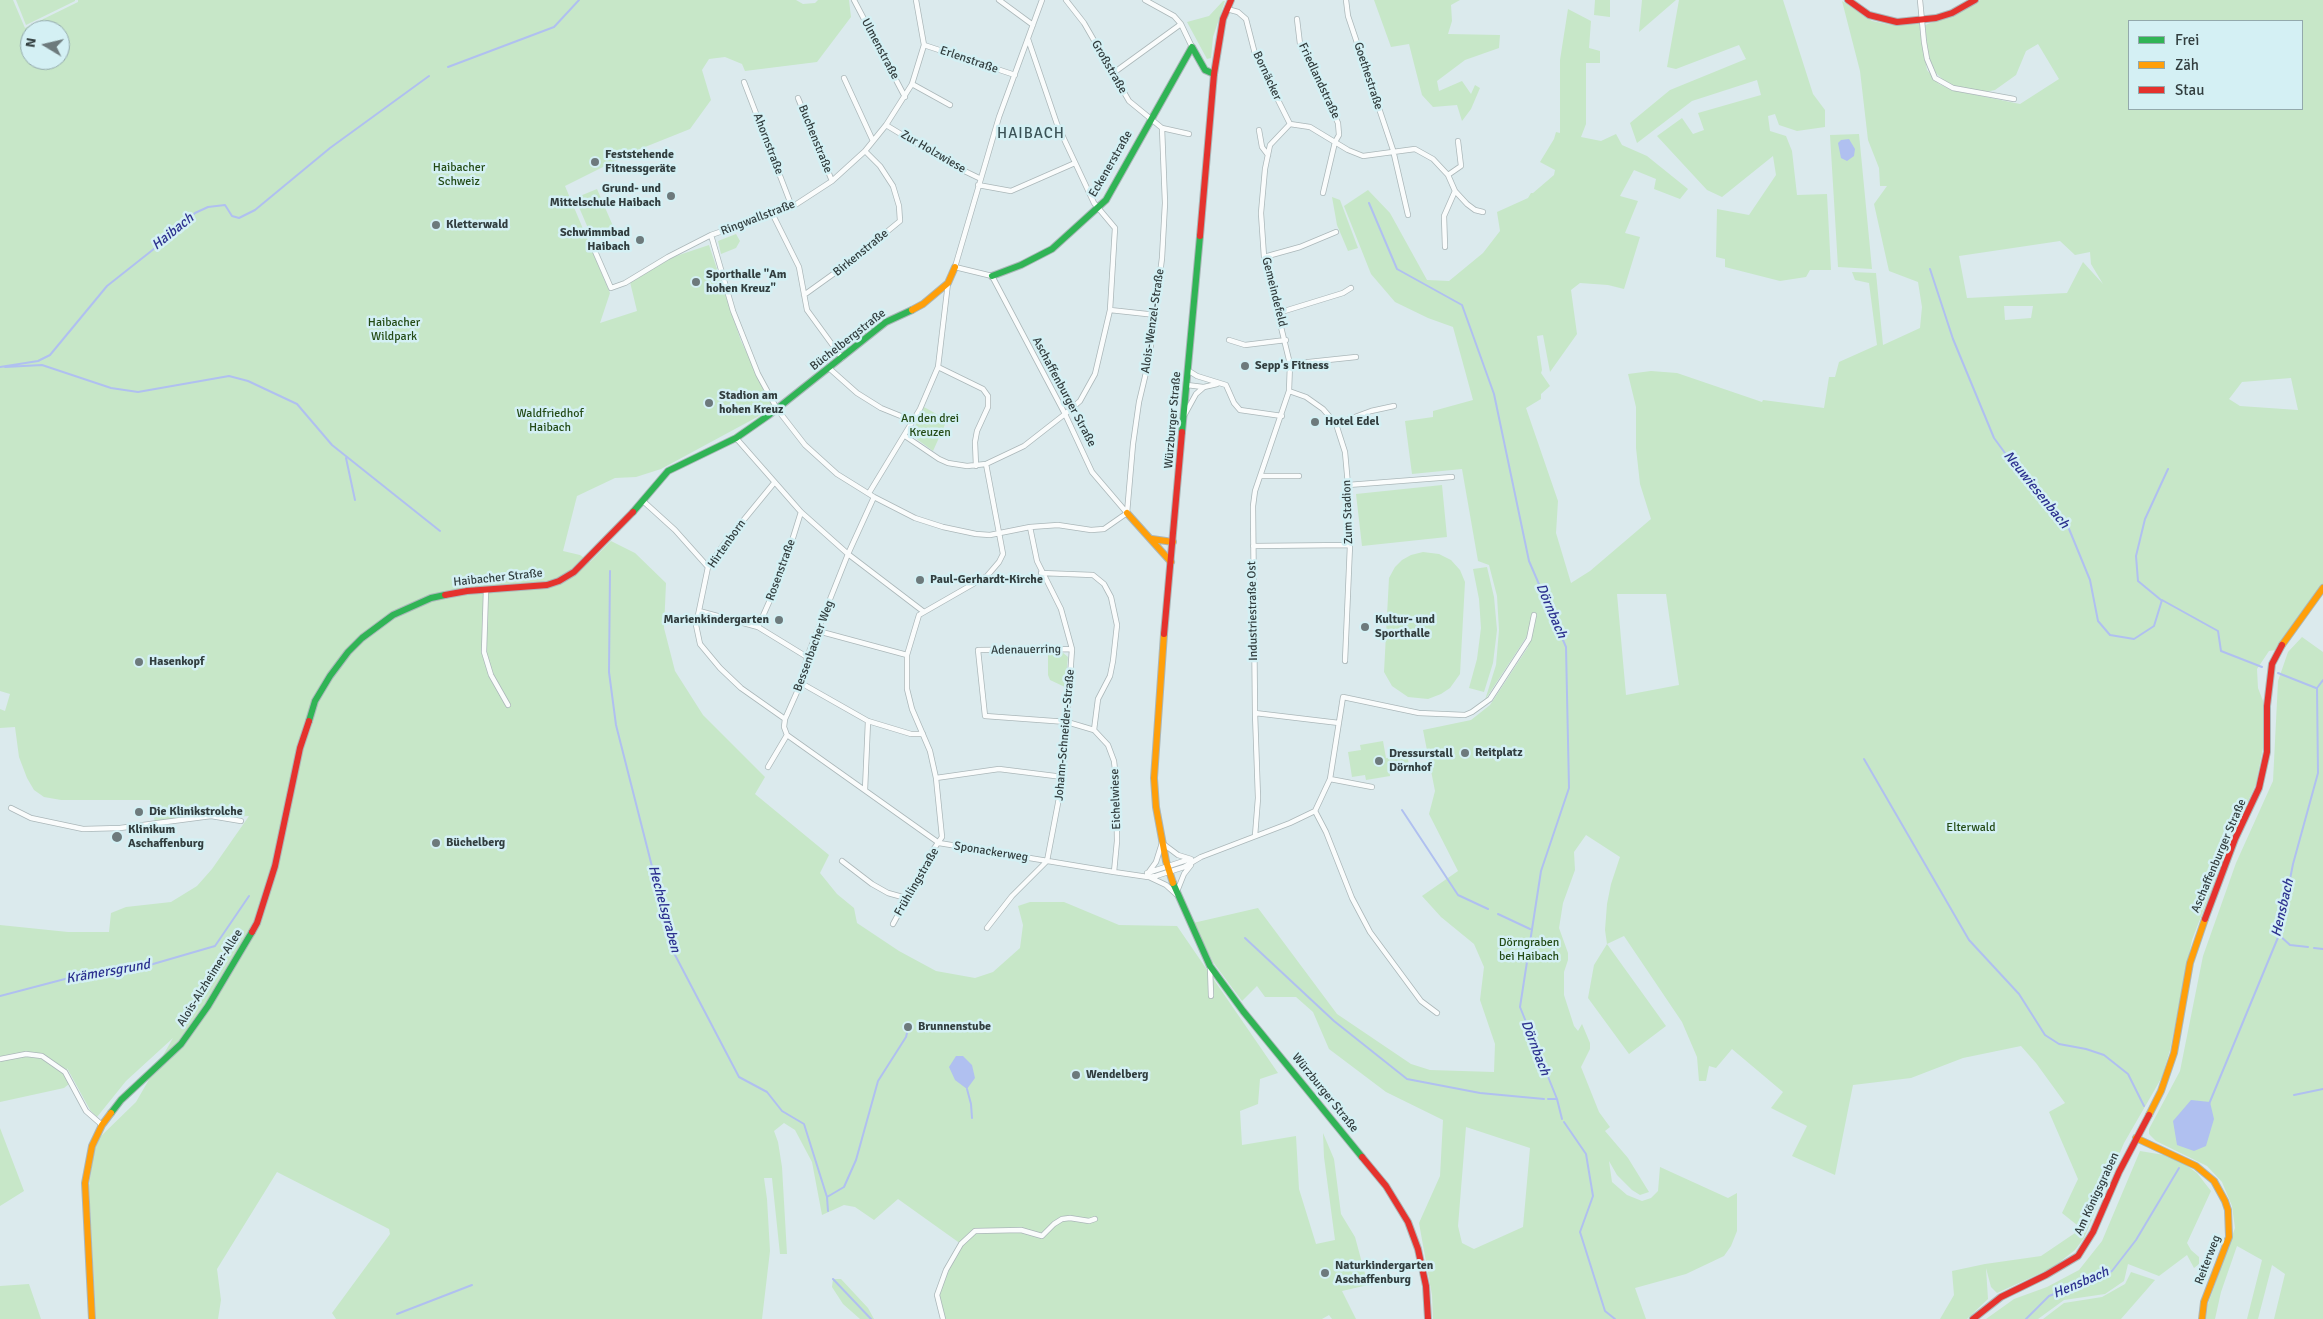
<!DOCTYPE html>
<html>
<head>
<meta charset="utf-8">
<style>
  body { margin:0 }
  #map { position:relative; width:2323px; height:1319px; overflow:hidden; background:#dbeaed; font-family:Signika,sans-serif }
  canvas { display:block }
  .legend { position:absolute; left:2128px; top:20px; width:175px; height:90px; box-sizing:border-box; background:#d4f0f4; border:1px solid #93a9ac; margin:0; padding:6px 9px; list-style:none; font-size:15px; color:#323e3f }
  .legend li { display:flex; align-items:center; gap:10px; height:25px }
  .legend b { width:25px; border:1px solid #93a9ac }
  .north { position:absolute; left:20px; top:20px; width:50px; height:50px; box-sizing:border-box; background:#d4f0f4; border:1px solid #93a9ac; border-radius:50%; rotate:279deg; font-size:14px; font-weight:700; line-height:20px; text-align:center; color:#323e3f }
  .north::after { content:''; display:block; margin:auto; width:18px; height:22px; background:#6d7a7c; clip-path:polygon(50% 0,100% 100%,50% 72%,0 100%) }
</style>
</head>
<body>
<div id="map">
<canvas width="2323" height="1319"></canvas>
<ul class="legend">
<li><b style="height:6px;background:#30b455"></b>Frei</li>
<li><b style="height:6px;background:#ff9f0a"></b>Zäh</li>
<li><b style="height:6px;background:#e5322d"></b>Stau</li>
</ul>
<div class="north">N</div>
</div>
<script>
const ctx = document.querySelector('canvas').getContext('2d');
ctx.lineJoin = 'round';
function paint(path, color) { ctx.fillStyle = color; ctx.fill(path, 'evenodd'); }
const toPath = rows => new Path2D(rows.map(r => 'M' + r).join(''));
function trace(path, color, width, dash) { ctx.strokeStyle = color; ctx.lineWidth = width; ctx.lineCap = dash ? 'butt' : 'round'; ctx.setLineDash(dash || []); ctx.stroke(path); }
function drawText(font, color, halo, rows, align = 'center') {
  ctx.font = font + ' Signika,sans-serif'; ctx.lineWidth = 5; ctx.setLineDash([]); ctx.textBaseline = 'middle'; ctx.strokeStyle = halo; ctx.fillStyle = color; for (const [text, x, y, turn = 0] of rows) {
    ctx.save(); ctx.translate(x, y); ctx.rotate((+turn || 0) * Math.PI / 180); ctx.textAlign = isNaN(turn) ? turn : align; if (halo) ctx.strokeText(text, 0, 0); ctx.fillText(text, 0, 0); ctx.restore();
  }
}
const green = toPath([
  [0,0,13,0,25,28,78,2,78,0,796,0,803,4,815,3,818,0,849,0,851,17,817,62,745,71,742,64,725,57,709,59,702,70,711,100,690,129,635,151,565,186,610,293,600,323,637,311,630,282,673,257,709,245,741,341,773,405,772,409,661,469,636,477,615,478,577,496,563,551,580,555,590,562,611,541,635,553,666,583,664,628,675,671,703,715,765,777,755,794,829,855,820,873,837,894,854,908,857,923,899,951,936,971,975,978,993,972,1020,948,1023,925,1018,906,1030,902,1064,902,1119,925,1177,926,1278,1073,1260,1079,1258,1104,1240,1111,1242,1145,1296,1136,1299,1189,1316,1244,1335,1240,1324,1157,1323,1133,1334,1159,1341,1214,1355,1237,1368,1285,1342,1291,1356,1319,1332,1319,1329,1315,1322,1319,943,1319,937,1295,946,1270,961,1244,898,1199,874,1220,855,1207,844,1205,822,1215,812,1162,795,1130,784,1123,774,1131,778,1142,782,1167,787,1254,780,1254,772,1178,764,1178,767,1199,770,1251,762,1319,336,1319,332,1313,390,1234,389,1229,277,1172,217,1269,221,1300,218,1319,96,1319,89,1186,94,1151,100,1137,136,1102,173,1038,126,1081,97,1117,90,1110,67,1068,69,1084,64,1088,0,1102,0,925,68,932,109,932,111,913,126,907,171,902,197,886,212,869,249,816,155,822,150,800,61,800,44,797,34,790,27,778,19,757,15,727,0,728,0,709,5,711,10,694,0,691],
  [30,30,60,30,60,60,30,60],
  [16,0,75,0,75,1,26,25],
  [1374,0,1460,0,1451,5,1452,21,1448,34,1500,35,1499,48,1465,60,1437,81,1439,91,1462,81,1471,94,1475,85,1480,88,1471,109,1462,121,1457,105,1433,107,1422,95,1409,44,1391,47],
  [1595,0,1610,0,1610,17,1594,15],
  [1642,0,1676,0,1639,32],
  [1679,0,1783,0,1813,94,1825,110,1825,127,1797,131,1779,125,1775,114,1768,116,1770,131,1786,136,1792,151,1797,195,1827,194,1831,270,1810,270,1806,277,1780,281,1725,267,1725,259,1716,257,1717,209,1749,215,1776,175,1773,156,1722,197,1707,190,1657,136,1682,118,1693,134,1704,130,1698,113,1761,95,1757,80,1692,101,1637,143,1630,123,1670,90,1746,59,1739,45,1676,69,1667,67],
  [1980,0,2323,0,2323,584,2309,607,2276,650,2269,651,2257,669,2258,688,2263,701,2263,748,2256,784,2231,838,2192,940,2170,1050,2162,1077,2124,1143,2084,1238,2075,1250,2052,1268,1997,1293,1991,1287,1986,1268,1988,1299,1967,1319,1940,1319,1954,1295,1952,1271,1985,1264,2041,1256,2075,1233,2077,1225,2062,1213,2078,1179,2049,1112,2065,1103,2036,1063,2021,1046,1963,1058,1911,1078,1853,1085,1835,1175,1792,1156,1807,1126,1771,1108,1783,1092,1732,1049,1716,1068,1709,1066,1706,1081,1699,1081,1697,1057,1682,1022,1624,936,1607,944,1666,1026,1629,1054,1588,998,1594,965,1607,944,1605,930,1607,904,1611,884,1620,857,1586,835,1574,852,1575,870,1563,903,1559,928,1568,953,1568,960,1564,972,1564,995,1574,1026,1578,1031,1582,1024,1590,1043,1590,1049,1581,1067,1599,1112,1610,1127,1605,1131,1628,1158,1649,1192,1640,1195,1632,1190,1617,1175,1609,1161,1612,1182,1627,1195,1642,1201,1651,1198,1658,1191,1660,1167,1728,1198,1737,1193,1737,1231,1731,1246,1724,1256,1686,1274,1635,1288,1646,1319,1433,1319,1432,1295,1419,1223,1440,1176,1443,1120,1386,1092,1329,1049,1313,1012,1296,997,1265,997,1257,986,1242,1001,1213,962,1193,923,1258,908,1337,1014,1411,1064,1430,1070,1494,1072,1495,1044,1480,1000,1484,967,1474,944,1441,917,1422,896,1458,871,1429,814,1435,791,1423,730,1471,720,1490,705,1528,647,1529,633,1485,700,1496,665,1499,630,1497,596,1489,565,1478,561,1462,469,1412,474,1405,421,1433,417,1433,411,1473,400,1453,327,1428,318,1395,302,1371,274,1344,206,1368,190,1390,213,1427,280,1449,281,1483,253,1500,231,1497,212,1528,198,1531,193,1533,193,1554,175,1555,170,1540,162,1554,139,1556,132,1560,133,1560,60,1568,9,1591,21,1589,48,1600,51,1600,63,1586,63,1586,124,1581,137,1601,141,1616,134,1622,145,1647,156,1688,189,1680,199,1654,189,1656,179,1634,170,1620,196,1638,201,1625,233,1640,237,1624,289,1608,285,1580,283,1571,290,1577,334,1550,372,1543,335,1537,336,1542,370,1541,373,1550,386,1541,394,1541,399,1526,408,1558,501,1556,533,1571,583,1590,571,1651,519,1640,484,1636,448,1636,407,1628,374,1651,371,1677,373,1762,402,1763,400,1824,408,1829,377,1835,377,1839,362,1877,345,1869,283,1855,280,1852,272,1876,273,1883,345,1920,328,1922,307,1918,282,1889,271,1874,204,1887,186,1880,186,1879,168,1868,140,1860,71,1842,1,1872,21,1891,25,1919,24,1927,70,1939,84,1952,90,2020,104,2059,79,2038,44,2026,51,2016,75,1995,90,1986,92,1955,88,1943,80,1936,73,1928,55,1925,25,1954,15],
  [2129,21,2302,21,2302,109,2129,109],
  [2060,241,2075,255,2090,252,2091,264,2103,284,2083,262,2067,293,1967,298,1959,256],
  [2004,306,2033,306,2031,318,2005,320],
  [2291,378,2298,410,2240,406,2229,399,2242,382],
  [1617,594,1666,594,1679,685,1626,695],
  [1466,1127,1530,1148,1523,1227,1474,1249,1462,1243,1458,1226],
  [1223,1,1225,1,1213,37,1211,58,1207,59,1187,22,1209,16],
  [1859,134,1872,269,1838,267,1830,135],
  [597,189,613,226,591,235,575,198],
  [1332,197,1340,200,1358,248,1348,251,1337,225],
  [736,234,740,241,736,248,721,254,718,241],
  [924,407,947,420,933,451,911,435],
  [1442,485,1447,537,1362,546,1356,494],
  [1423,552,1439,554,1451,560,1460,570,1465,582,1460,674,1450,688,1441,694,1428,699,1408,697,1392,686,1384,672,1389,578,1395,567,1402,560,1411,555],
  [1487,567,1494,597,1497,630,1493,663,1484,692,1469,688,1477,659,1481,628,1479,599,1473,569],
  [2302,637,2323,652,2323,1319,2274,1319,2285,1274,2272,1265,2258,1319,2247,1319,2262,1260,2237,1246,2221,1292,2215,1319,2206,1319,2208,1304,2235,1228,2232,1206,2222,1182,2207,1166,2156,1141,2149,1134,2149,1129,2180,1071,2203,956,2236,863,2273,781,2278,681,2288,652],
  [1062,652,1068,657,1065,687,1050,680,1048,675,1048,653],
  [1383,741,1386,758,1407,755,1409,764,1389,767,1390,776,1366,780,1365,775,1352,777,1348,752,1361,750,1360,745],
  [0,1128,24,1191,0,1206],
  [2140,1151,2164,1155,2186,1165,2197,1173,2211,1191,2187,1243,2191,1250,2199,1257,2199,1264,2194,1268,2187,1255,2159,1276,2128,1264,2124,1281,2105,1294,2064,1300,2038,1319,1986,1319,2014,1299,2047,1287,2079,1270,2102,1241],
  [2131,1272,2155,1280,2121,1319,2043,1319,2064,1303,2102,1297,2125,1284],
  [833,1279,841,1279,868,1308,874,1319,860,1319,843,1304,832,1287],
  [29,1284,41,1319,0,1319,0,1286]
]);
const water = toPath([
  [1849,139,1855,149,1854,156,1847,161,1841,158,1838,143,1841,140],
  [956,1056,963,1056,972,1065,975,1078,967,1089,955,1080,949,1067],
  [2191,1100,2210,1102,2214,1119,2206,1146,2194,1151,2177,1145,2173,1121]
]);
const stream = toPath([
  [448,67,554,27,579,0],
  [1369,203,1397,269,1462,305,1494,394,1529,561,1566,647,1569,788,1541,871,1520,1007,1557,1099,1562,1119],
  [1930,269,1953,339,1994,438,2032,490,2067,524,2090,580,2098,621,2110,635,2134,639,2154,626,2162,600,2218,631,2221,651,2262,667],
  [0,367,38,361,50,355,107,286,169,237,195,213,208,207,225,205,232,216,239,218,255,210,330,148,429,76],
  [5,367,42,365,111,388,138,392,229,376,248,381,297,404,332,445,440,531],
  [346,458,355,500],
  [610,571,609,672,616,725,674,953,739,1077,767,1092,782,1111,804,1124,827,1197,828,1211],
  [2161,600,2138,581,2136,556,2145,519,2168,469],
  [2278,673,2316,688],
  [1864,759,1969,940,2019,994,2045,1035,2059,1044,2086,1049,2104,1055,2128,1074,2144,1106],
  [1402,810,1458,895,1488,909],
  [1498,914,1530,929],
  [2279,935,2290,945,2308,947],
  [1245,938,1334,1021,1407,1079,1480,1093,1544,1099],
  [2314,948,2323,949],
  [0,996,84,974,129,971,215,946,249,896],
  [967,1089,971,1104,972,1118],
  [2294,1095,2323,1089],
  [1548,1099,1557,1099],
  [2209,1104,2279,935,2293,864,2318,773,2317,688,2323,680],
  [1564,1122,1586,1154,1593,1196,1580,1232,1605,1311,1615,1319],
  [827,1197,844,1187,856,1160,878,1081,906,1037,908,1029],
  [833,1279,871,1319],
  [397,1314,472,1285],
  [2026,1319,2049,1296,2112,1271,2136,1240,2179,1168]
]);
const street = toPath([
  [854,0,905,97],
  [999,0,1033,25],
  [1042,0,999,117,955,267,992,276,1065,414,1092,472,1127,513],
  [1066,0,1084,23,1129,101,1162,128,1189,134],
  [1145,0,1174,16,1181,24,1192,47],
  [1346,0,1348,16,1393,150,1408,215],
  [1920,0,1924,42,1927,59,1935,78,1953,88,2014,99],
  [1227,9,1238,12,1246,19,1255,54,1290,124],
  [1297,19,1300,44,1338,123,1339,135,1335,142,1323,193],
  [924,45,1015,75],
  [1112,74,1181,24],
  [844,78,873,141],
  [744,82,792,207],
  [912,84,950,105],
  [798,98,832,181],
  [886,125,952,165,979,178],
  [1259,130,1262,147,1268,155],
  [1448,175,1461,166,1458,141],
  [978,185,1011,191,1075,163],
  [773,215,799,267,807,310,842,358],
  [711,235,733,311,758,374,777,409,805,445,837,474,874,497,915,518,943,527,976,534,990,535,1030,527,1058,525,1091,530,1104,529,1127,513],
  [1445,247,1444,216,1455,191],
  [594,249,611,288,625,283,668,257,711,235,792,207,832,181,865,151,886,125,912,84,924,45,916,0],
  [1264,257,1300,247,1336,232],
  [804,295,850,262,900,221,899,206,893,186,880,166,865,151],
  [1110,310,1156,315],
  [1278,313,1343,293,1351,288],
  [1229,340,1245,345,1286,340],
  [1290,364,1356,357],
  [938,367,983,389,988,396,988,407,977,431,975,442,976,466],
  [830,369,857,393,881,408,913,421],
  [1189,371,1197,376,1226,385,1234,403,1240,410,1282,416],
  [1187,385,1203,387],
  [1289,391,1306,397,1323,409,1336,424,1345,452,1348,485,1350,545,1345,661],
  [1185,414,1196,394,1204,387,1217,384],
  [1336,424,1371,411,1394,406],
  [905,436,939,459,948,463,967,466,986,464,1024,446,1065,414,1080,401,1095,374,1110,310,1115,228,1094,203,1057,124,1028,39],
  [736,438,801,512,848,554,924,612],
  [1261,476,1299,476],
  [774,483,724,544,708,567,696,625,700,644,720,668,741,688,785,719],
  [1348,485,1452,477],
  [869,493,920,409,938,367,948,283],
  [643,501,675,530,708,567],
  [1127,513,1133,444,1139,402,1149,360,1162,258,1165,203,1162,128],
  [1253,546,1350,545],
  [1041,573,1093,575,1104,584,1111,597,1117,625,1113,661,1110,676,1098,699,1094,730],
  [486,590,484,652,491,675,508,705],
  [699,611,758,627,807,657],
  [758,627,782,573,801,512],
  [818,631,907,655],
  [1072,649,978,650,985,716,1067,722,1094,730,1108,745,1114,761,1116,779,1117,841,1114,872],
  [801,683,868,721,911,734,923,734],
  [1255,713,1339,723],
  [787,735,939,843,1114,872,1148,877,1156,876,1184,867,1201,857,1290,823,1315,811,1330,779,1343,697,1419,713,1465,715,1472,712,1490,699,1529,639,1534,615],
  [787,735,784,727,785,719,801,683,807,657,848,554,874,497],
  [768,767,787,735],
  [936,778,999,769,1063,777],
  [1330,779,1372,787],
  [865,790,868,721],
  [11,808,31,818,83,829,120,828,211,816,241,821],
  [1315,811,1326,832,1352,898,1370,932,1421,1001,1437,1013],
  [1255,836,1258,798,1255,713,1253,506,1255,491,1289,391,1290,364,1264,257,1261,213,1265,169,1270,145,1290,124,1310,127,1348,150,1363,156,1415,149,1433,159,1448,175,1455,191,1467,204,1475,210,1483,212],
  [842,861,872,884,888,893,906,898],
  [1147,873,1190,859],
  [1148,873,1156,862,1162,843,1178,855,1191,859],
  [1149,877,1166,885,1176,894,1184,874,1191,865],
  [893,924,933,850,942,837,936,778,930,751,912,709,907,689,907,655,919,615,987,576,999,562,1003,554,986,464],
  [987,928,1012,896,1047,861,1063,777,1072,649,1061,609,1037,561,1030,527],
  [1210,967,1211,996],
  [0,1059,26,1054,42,1056,65,1072,86,1111,102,1125],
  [943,1319,937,1295,946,1270,961,1244,975,1231,1021,1230,1042,1236,1054,1224,1062,1219,1070,1218,1089,1221,1095,1219]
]);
const fast = toPath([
  [992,276,1021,265,1052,249,1106,200,1192,47,1205,70,1214,74],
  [1182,432,1200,236],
  [633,512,668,471,736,438,769,415,886,322,912,310],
  [309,721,315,701,330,676,348,652,362,638,393,615,431,598,445,595],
  [1173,883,1210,966,1243,1011,1362,1157],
  [111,1113,121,1100,181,1044,208,1006,252,932]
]);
const slow = toPath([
  [912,310,923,304,948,283,955,267],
  [1127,513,1171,562],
  [1152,539,1173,542],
  [1164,634,1154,778,1156,807,1166,861,1173,883],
  [2282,645,2323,588],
  [2149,1115,2161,1091,2174,1053,2190,963,2205,919],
  [2136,1138,2196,1166,2214,1181,2225,1201,2228,1210,2229,1237,2204,1302,2202,1319],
  [92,1319,85,1183,92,1146,102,1125,111,1113]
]);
const jam = toPath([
  [1848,0,1869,15,1897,22,1936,18,1952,13,1975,0],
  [1200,236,1214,74,1223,19,1231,0],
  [445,595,467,591,547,585,559,581,574,572,633,512],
  [1164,634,1182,432],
  [2205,919,2235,839,2259,788,2267,752,2267,706,2272,664,2282,645],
  [252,932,257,923,275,866,300,748,309,721],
  [1362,1157,1386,1186,1408,1222,1418,1249,1426,1286,1428,1319],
  [1973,1319,2001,1297,2046,1275,2078,1256,2093,1232,2119,1172,2149,1115]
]);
const markers = [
  [595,162,5,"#6d7a7c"],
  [671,196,5,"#6d7a7c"],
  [436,225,5,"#6d7a7c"],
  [640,240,5,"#6d7a7c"],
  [696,282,5,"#6d7a7c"],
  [1245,366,5,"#6d7a7c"],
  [709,403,5,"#6d7a7c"],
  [1315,422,5,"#6d7a7c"],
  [920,580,5,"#6d7a7c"],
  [779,620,5,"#6d7a7c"],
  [1365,627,5,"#6d7a7c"],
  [139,662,5,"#6d7a7c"],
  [1465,753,5,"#6d7a7c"],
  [1379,761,5,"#6d7a7c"],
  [139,812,5,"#6d7a7c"],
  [117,837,6,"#6d7a7c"],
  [436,843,5,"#6d7a7c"],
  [908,1027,5,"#6d7a7c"],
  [1076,1075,5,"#6d7a7c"],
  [1325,1273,5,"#6d7a7c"]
];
const streetNames = [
  ["Ulmenstraße",880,49,62],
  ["Erlenstraße",969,60,19],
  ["Großstraße",1109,67,60],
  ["Bornäcker",1267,76,65],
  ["Goethestraße",1368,76,72],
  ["Friedlandstraße",1319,81,65],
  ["Buchenstraße",815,139,68],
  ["Ahornstraße",768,144,69],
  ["Zur Holzwiese",933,152,30],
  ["Eckenerstraße",1111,164,-60],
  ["Ringwallstraße",758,218,-21],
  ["Birkenstraße",861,253,-39],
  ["Gemeindefeld",1274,292,76],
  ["Alois-Wenzel-Straße",1153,321,-82],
  ["Büchelbergstraße",848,340,-38],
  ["Aschaffenburger Straße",1064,392,62],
  ["Würzburger Straße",1173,420,-85],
  ["Zum Stadion",1348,512,-92],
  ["Hirtenborn",727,544,-55],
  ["Rosenstraße",781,570,-70],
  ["Haibacher Straße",498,578,-6],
  ["Industriestraße Ost",1253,611,-91],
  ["Bessenbacher Weg",814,646,-70],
  ["Adenauerring",1026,650,-1],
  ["Johann-Schneider-Straße",1065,735,-85],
  ["Eichelwiese",1116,799,-92],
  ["Sponackerweg",991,852,9],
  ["Aschaffenburger Straße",2219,856,-67],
  ["Frühlingstraße",917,882,-60],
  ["Alois-Alzheimer-Allee",210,978,-58],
  ["Würzburger Straße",1325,1093,51],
  ["Am Königsgraben",2097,1194,-65],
  ["Reiterweg",2208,1260,-69]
];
const poiNames = [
  ["Feststehende",605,155],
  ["Fitnessgeräte",605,169],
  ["Grund- und",661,189,"right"],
  ["Mittelschule Haibach",661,203,"right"],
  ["Kletterwald",446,225],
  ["Schwimmbad",630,233,"right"],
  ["Haibach",630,247,"right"],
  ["Sporthalle \"Am",706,275],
  ["hohen Kreuz\"",706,289],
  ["Sepp's Fitness",1255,366],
  ["Stadion am",719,396],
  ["hohen Kreuz",719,410],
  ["Hotel Edel",1325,422],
  ["Paul-Gerhardt-Kirche",930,580],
  ["Marienkindergarten",769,620,"right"],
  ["Kultur- und",1375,620],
  ["Sporthalle",1375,634],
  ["Hasenkopf",149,662],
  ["Reitplatz",1475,753],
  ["Dressurstall",1389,754],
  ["Dörnhof",1389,768],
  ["Die Klinikstrolche",149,812],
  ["Klinikum",128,830],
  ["Aschaffenburg",128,844],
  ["Büchelberg",446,843],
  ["Brunnenstube",918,1027],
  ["Wendelberg",1086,1075],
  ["Naturkindergarten",1335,1266],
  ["Aschaffenburg",1335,1280]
];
const parkNames = [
  ["Haibacher",459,168],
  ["Schweiz",459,182],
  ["Haibacher",394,323],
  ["Wildpark",394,337],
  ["Waldfriedhof",550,414],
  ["Haibach",550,428],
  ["An den drei",930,419],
  ["Kreuzen",930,433],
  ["Elterwald",1971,828],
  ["Dörngraben",1529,943],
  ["bei Haibach",1529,957]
];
const waterNames = [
  ["Haibach",173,232,-39],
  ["Neuwiesenbach",2036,490,51],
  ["Dörnbach",1551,611,67],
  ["Hensbach",2283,908,-77],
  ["Hechelsgraben",664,909,75],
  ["Krämersgrund",108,972,-10],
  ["Dörnbach",1535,1048,69],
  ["Hensbach",2081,1283,-23]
];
const quarterNames = [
  ["HAIBACH",1031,134]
];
paint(green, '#c7e7c8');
paint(water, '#b0c0f0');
trace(stream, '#b0c0f0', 2);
trace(street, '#abb7b9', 6);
trace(fast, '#abb7b9', 8);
trace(slow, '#abb7b9', 8);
trace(jam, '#abb7b9', 8);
trace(street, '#fafcfc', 4.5);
trace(fast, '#30b455', 6);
trace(slow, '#ff9f0a', 6);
trace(jam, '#e5322d', 6);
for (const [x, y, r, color] of markers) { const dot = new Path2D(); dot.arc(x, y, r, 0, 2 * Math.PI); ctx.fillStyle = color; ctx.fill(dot); trace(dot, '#d4f0f4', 2); }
drawText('12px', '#323e3f', '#d4f0f4', streetNames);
drawText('bold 12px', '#323e3f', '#d4f0f4', poiNames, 'left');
drawText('12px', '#244b16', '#d4f0f4', parkNames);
drawText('italic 14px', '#2c318f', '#d4f0f4', waterNames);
ctx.letterSpacing = '1px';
drawText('15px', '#3b5357', '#d4f0f4', quarterNames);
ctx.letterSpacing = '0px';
</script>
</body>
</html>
